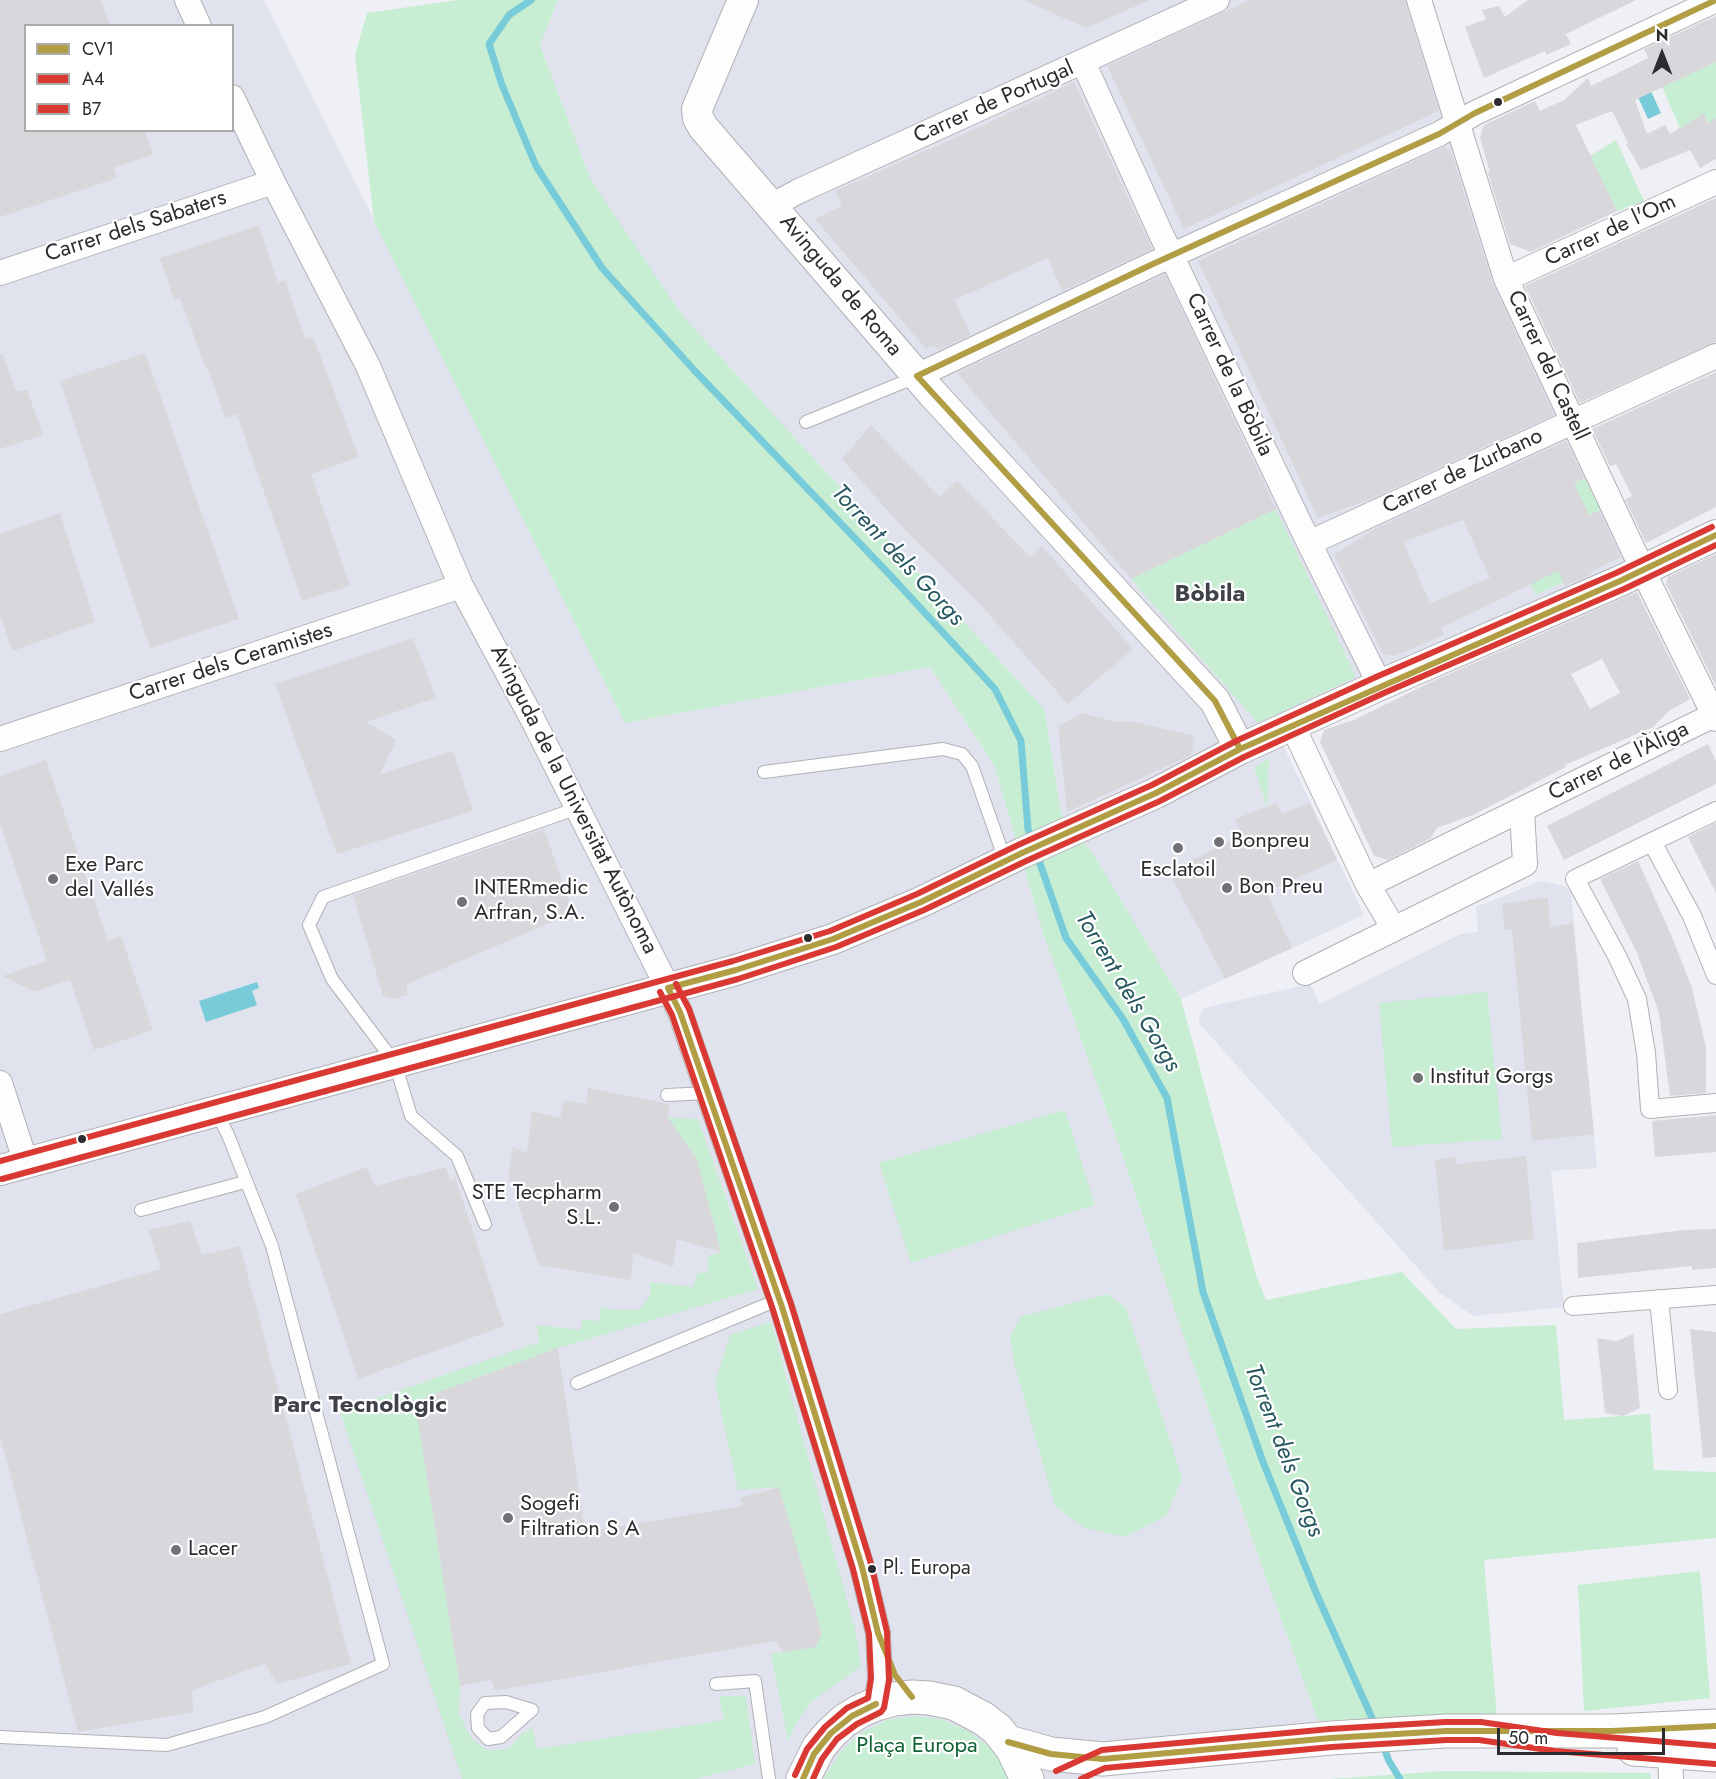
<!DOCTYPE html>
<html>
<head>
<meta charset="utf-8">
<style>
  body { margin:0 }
  #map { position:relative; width:1716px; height:1779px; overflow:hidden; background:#eff0f5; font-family:Jost,sans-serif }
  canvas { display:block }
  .legend { position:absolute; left:24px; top:24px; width:210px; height:108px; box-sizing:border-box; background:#fff; border:2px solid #ababac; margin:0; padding:8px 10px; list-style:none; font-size:18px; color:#2c2c30 }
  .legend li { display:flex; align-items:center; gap:12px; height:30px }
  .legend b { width:30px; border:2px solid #ababac }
  .north { position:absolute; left:1632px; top:24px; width:60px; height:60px; -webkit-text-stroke:4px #fff; paint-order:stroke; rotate:0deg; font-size:16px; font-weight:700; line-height:24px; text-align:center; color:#2c2c30 }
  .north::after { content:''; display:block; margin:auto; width:21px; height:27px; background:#2c2c30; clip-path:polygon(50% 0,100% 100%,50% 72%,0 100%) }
  .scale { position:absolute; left:1497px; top:1728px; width:168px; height:27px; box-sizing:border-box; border:3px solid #2c2c30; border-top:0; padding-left:8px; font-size:18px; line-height:21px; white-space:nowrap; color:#2c2c30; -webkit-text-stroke:4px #fff; paint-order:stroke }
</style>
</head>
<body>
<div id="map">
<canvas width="1716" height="1779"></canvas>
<ul class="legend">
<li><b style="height:8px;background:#b19e44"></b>CV1</li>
<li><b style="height:8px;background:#da3832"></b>A4</li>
<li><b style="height:8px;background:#da3832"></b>B7</li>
</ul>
<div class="north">N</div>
<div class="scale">50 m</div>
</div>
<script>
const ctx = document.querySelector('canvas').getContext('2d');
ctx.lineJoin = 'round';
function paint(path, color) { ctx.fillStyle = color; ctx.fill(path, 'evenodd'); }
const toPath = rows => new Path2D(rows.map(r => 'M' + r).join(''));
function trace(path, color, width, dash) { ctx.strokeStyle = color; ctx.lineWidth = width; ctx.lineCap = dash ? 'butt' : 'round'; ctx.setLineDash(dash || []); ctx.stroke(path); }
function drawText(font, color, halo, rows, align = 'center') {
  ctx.font = font + ' Jost,sans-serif'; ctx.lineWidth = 4.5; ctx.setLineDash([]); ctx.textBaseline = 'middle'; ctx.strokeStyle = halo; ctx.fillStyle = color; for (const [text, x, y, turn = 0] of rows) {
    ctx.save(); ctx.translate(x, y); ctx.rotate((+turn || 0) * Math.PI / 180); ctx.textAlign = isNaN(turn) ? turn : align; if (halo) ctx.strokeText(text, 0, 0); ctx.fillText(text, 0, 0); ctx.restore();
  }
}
const built = toPath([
  [0,0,264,0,625,723,930,667,994,765,1044,936,1116,1137,1256,1550,1318,1721,1095,1748,1093,1779,0,1779],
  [26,26,232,26,232,130,26,130],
  [558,0,1411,0,1628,559,1281,741,1364,915,1181,999,1095,857,1061,813,1044,709,682,315,590,178,540,45],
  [1541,881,1564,886,1571,893,1597,1168,1551,1171,1564,1307,1473,1316,1439,1292,1198,1022,1203,1008,1310,984,1320,1004,1461,934,1478,932,1476,907]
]);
const green = toPath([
  [457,0,558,0,540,45,590,178,682,315,1044,709,1061,813,1095,857,1181,999,1256,1275,1266,1300,1402,1272,1456,1329,1556,1325,1564,1420,1650,1414,1654,1470,1716,1472,1716,1538,1484,1560,1497,1717,1421,1716,1318,1721,1256,1550,1116,1137,1044,936,994,765,930,667,625,723,374,221,355,55,367,13],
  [1716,62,1716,120,1709,124,1704,114,1680,128,1662,87],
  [1616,140,1644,201,1617,211,1590,156],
  [1589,476,1602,509,1541,537,1577,489,1574,483],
  [1276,509,1356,677,1258,723,1131,579],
  [1542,540,1564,582,1535,595,1531,584],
  [1269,758,1267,807,1254,768],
  [1487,992,1502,1139,1392,1147,1379,1003],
  [1065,1110,1095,1205,911,1263,879,1163],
  [668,1118,698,1119,758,1289,558,1348,415,1401,460,1686,459,1714,471,1738,488,1751,509,1748,523,1733,533,1728,536,1749,724,1720,719,1696,746,1696,755,1764,695,1779,462,1779,340,1411,539,1342,537,1325,580,1330,583,1320,599,1321,601,1307,613,1310,640,1310,650,1296,650,1282,693,1287,698,1273,708,1273,708,1256,721,1252,697,1159],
  [1107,1294,1126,1308,1173,1449,1182,1479,1166,1516,1124,1537,1083,1527,1055,1506,1014,1363,1010,1337,1020,1317],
  [771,1322,856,1633,861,1666,810,1703,798,1720,788,1741,771,1654,815,1647,822,1634,779,1487,738,1490,715,1383,730,1335],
  [1700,1571,1710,1698,1584,1711,1578,1585],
  [915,1716,943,1720,969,1731,991,1749,1000,1760,1010,1779,824,1779,840,1752,861,1733,887,1720],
  [1444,1771,1650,1773,1651,1779,1329,1779]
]);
const water = toPath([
  [1650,89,1661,113,1648,119,1637,95],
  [257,982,259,988,252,991,257,1005,206,1022,199,1001]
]);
const stream = toPath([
  [531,0,509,15,489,44,502,85,536,166,602,268,694,370,890,575,995,689,1021,741,1028,829,1032,842],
  [1037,855,1066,938,1123,1019,1167,1098,1203,1292,1263,1462,1317,1595,1376,1727],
  [1382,1743,1389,1761,1400,1779]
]);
const building = toPath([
  [0,0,101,0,110,26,26,26,26,130,145,130,153,155,114,168,117,178,0,217],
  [1024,0,1150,0,1086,28],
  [1250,0,1405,0,1439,111,1184,229,1107,66],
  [1528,0,1636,0,1566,34,1571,44,1546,55,1545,51,1484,78,1465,27,1486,19,1482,10,1499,6,1505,17],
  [1716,16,1716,62,1635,100,1647,134,1665,125,1670,134,1704,113,1708,123,1716,118,1716,159,1700,168,1690,150,1641,170,1626,144,1628,143,1612,111,1576,125,1617,211,1531,252,1510,244,1487,171,1490,173,1480,137,1484,125,1535,101,1540,111,1564,100,1588,78,1591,86,1648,58,1644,49],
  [1074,82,1152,249,1062,291,1048,258,954,300,971,335,938,350,934,345,926,349,815,219,842,206,835,191,984,125],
  [1444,147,1451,151,1493,285,1554,415,1369,500,1318,518,1198,261],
  [1716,198,1716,342,1580,403,1525,286],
  [259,225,278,283,285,280,305,339,313,337,359,457,311,474,350,586,302,601,237,414,225,418,210,374,202,359,180,298,174,300,160,258],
  [1165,274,1276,509,1131,579,957,373],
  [145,353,239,619,150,648,60,381],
  [3,354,16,391,27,390,43,435,0,449,0,355],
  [1716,372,1716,507,1646,543,1625,499,1632,496,1616,464,1610,466,1592,429],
  [871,425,939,497,957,481,1030,557,1042,546,1133,649,1068,704,978,602,903,528,842,459],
  [1566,441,1584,478,1574,483,1589,515,1599,511,1621,557,1588,573,1593,574,1565,586,1558,571,1441,628,1444,635,1394,656,1383,654,1334,555,1376,528],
  [1463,520,1490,578,1430,603,1403,542],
  [60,513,95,622,12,651,0,614,0,534],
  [1716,554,1716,686,1666,584,1668,577],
  [1637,592,1690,699,1669,711,1653,727,1565,765,1566,767,1475,814,1437,828,1431,838,1388,860,1374,856,1320,742,1324,730,1356,719,1435,680],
  [1602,659,1620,693,1590,709,1571,674],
  [413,638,436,698,366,722,396,740,380,774,453,751,473,811,337,854,275,684],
  [1082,713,1117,722,1134,722,1195,736,1191,755,1067,812,1058,726],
  [1708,744,1716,761,1716,784,1564,860,1547,826],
  [46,760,108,941,121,936,153,1030,94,1050,70,980,34,992,3,976,47,961,0,823,0,776],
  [1277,803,1282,814,1310,803,1337,860,1266,892,1292,948,1225,979,1169,872,1242,835,1235,819],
  [1716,823,1716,893,1688,837],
  [544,829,573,913,407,984,407,995,394,999,383,996,353,895],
  [1638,861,1673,939,1692,988,1706,1047,1706,1093,1670,1096,1659,1013,1637,953,1600,879],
  [1548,897,1550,927,1573,923,1594,1134,1532,1141,1512,930,1505,930,1502,904],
  [588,1088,670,1104,668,1118,697,1159,721,1252,677,1239,673,1267,633,1253,631,1280,539,1265,508,1175,513,1147,527,1153,532,1111,560,1118,564,1100,586,1104],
  [1716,1115,1716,1152,1655,1157,1652,1121],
  [1455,1156,1456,1164,1526,1156,1534,1239,1444,1251,1435,1160],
  [367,1167,375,1186,446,1167,451,1182,455,1177,504,1326,358,1379,296,1194],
  [190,1221,202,1255,240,1246,351,1664,277,1684,265,1664,192,1690,193,1712,78,1732,0,1436,0,1314,161,1269,148,1230],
  [1716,1229,1716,1268,1692,1270,1692,1266,1578,1278,1577,1243,1684,1230],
  [1690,1329,1716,1332,1716,1457,1703,1458],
  [1633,1334,1640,1408,1623,1416,1605,1413,1597,1338,1617,1341],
  [558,1348,585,1532,742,1506,740,1498,779,1487,822,1634,815,1647,784,1652,776,1641,495,1691,491,1680,460,1686,415,1401]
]);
const service = toPath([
  [806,422,916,377],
  [764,772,943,749,962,754,972,766,1005,860],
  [667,1095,708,1093],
  [141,1210,245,1182],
  [485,1224,457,1156,411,1116,395,1063,332,979,309,925,323,897,578,808],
  [577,1383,780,1299],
  [716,1684,755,1681,769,1779],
  [506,1702,532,1710,501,1737,488,1739,478,1728,477,1714,485,1703,506,1702],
  [0,1737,167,1745,265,1717,383,1664,272,1246,228,1135,217,1113]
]);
const pedestrian = toPath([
  [1716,811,1575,879,1617,956,1637,999,1646,1053,1650,1109,1716,1103],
  [1652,842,1692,916,1716,975],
  [1659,1299,1668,1390],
  [1573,1306,1716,1295]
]);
const minor = toPath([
  [187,0,199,26],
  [1419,0,1506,279,1646,577,1716,719],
  [1083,62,1161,234,1309,543,1380,685],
  [232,97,273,182,368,366,461,586,534,722,680,1012,782,1307,862,1567,878,1633,880,1679,876,1704],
  [771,206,799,191,1217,0],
  [0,273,273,182],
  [1506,279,1716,182],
  [917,376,1155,263,1439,134,1475,113,1716,0],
  [1309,543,1716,356],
  [1286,728,1295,731,1368,885,1394,929,1525,864,1522,810],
  [0,739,461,586],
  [1368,885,1716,714],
  [1305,973,1394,929],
  [0,1083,26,1163],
  [1670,1752,1671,1779]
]);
const tertiary = toPath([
  [743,0,697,109,698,118,703,127,932,393,1215,701,1240,749],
  [0,1170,736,970,833,939,921,902,1022,853,1156,793,1240,749,1380,685,1620,581,1716,535]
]);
const secondary = toPath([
  [1008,1742,1051,1754,1103,1759,1331,1738,1446,1731,1612,1731,1716,1726],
  [1634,1749,1716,1755],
  [803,1779,819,1747,831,1733,844,1721,860,1711,876,1704,894,1699,912,1697,929,1698,954,1703,984,1719,997,1729,1012,1748,1027,1779]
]);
const bus1 = toPath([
  [917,376,1155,263,1439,134,1475,113,1716,0],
  [917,376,1215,701,1240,749],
  [668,988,736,970,833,939,921,902,1022,853,1156,793,1240,749,1620,581,1716,535],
  [668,988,680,1012,782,1307,862,1567,878,1633,895,1675,912,1697],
  [1008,1742,1051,1754,1103,1759,1331,1738,1446,1731,1612,1731,1716,1726],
  [803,1779,814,1754,831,1733,852,1716,876,1704]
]);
const bus2 = toPath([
  [660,992,672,1015,773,1310,853,1569,869,1634,871,1678,868,1698,847,1708,825,1727,807,1749,795,1775],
  [2,1179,738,979,836,947,924,910,1026,861,1160,801,1244,757,1384,693,1624,589,1716,545],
  [1081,1779,1105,1768,1332,1747,1446,1740,1479,1740,1555,1751,1715,1764]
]);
const bus3 = toPath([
  [676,984,689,1009,791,1304,871,1564,887,1632,889,1680,884,1708,881,1712,857,1724,837,1739,822,1759,813,1779],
  [0,1161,733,961,830,931,917,894,1018,845,1152,785,1236,741,1376,677,1616,573,1712,527],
  [1056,1771,1102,1750,1330,1729,1445,1722,1481,1722,1557,1733,1716,1746]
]);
const markers = [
  [1498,102,5,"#2c2c30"],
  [1219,842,6,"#707175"],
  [1178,848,6,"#707175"],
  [53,879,6,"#707175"],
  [1227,888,6,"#707175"],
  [462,902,6,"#707175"],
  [808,938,5,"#2c2c30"],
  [1418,1078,6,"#707175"],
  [82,1139,5,"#2c2c30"],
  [614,1207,6,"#707175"],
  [508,1518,6,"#707175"],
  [176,1550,6,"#707175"],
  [872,1569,5,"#2c2c30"]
];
const busNames = [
  ["Pl. Europa",883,1569]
];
const streetNames = [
  ["Carrer de Portugal",994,103,-24],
  ["Carrer dels Sabaters",136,227,-18],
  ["Carrer de l'Om",1611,231,-25],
  ["Avinguda de Roma",840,286,50],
  ["Carrer del Castell",1547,366,65],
  ["Carrer de la Bòbila",1229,375,65],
  ["Carrer de Zurbano",1463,472,-25],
  ["Carrer dels Ceramistes",231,663,-18],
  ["Carrer de l'Àliga",1619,762,-26],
  ["Avinguda de la Universitat Autònoma",573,800,63]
];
const poiNames = [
  ["Bonpreu",1231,842],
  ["Exe Parc",65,866],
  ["del Vallés",65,891],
  ["Esclatoil",1178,871,"center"],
  ["Bon Preu",1239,888],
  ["INTERmedic",474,889],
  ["Arfran, S.A.",474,914],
  ["Institut Gorgs",1430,1078],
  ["STE Tecpharm",602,1194,"right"],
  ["S.L.",602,1219,"right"],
  ["Sogefi",520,1505],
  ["Filtration S A",520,1530],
  ["Lacer",188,1550]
];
const parkNames = [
  ["Plaça Europa",917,1747]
];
const waterNames = [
  ["Torrent dels Gorgs",897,556,47],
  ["Torrent dels Gorgs",1127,992,59],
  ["Torrent dels Gorgs",1283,1451,69]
];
const neighbourhoodNames = [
  ["Bòbila",1210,595],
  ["Parc Tecnològic",360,1406]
];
paint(built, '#e0e2ee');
paint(green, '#c7edd3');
paint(water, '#78cbd9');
trace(stream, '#78cbd9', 7);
paint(building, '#d8d8dc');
trace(service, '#b0b1b5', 14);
trace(pedestrian, '#b0b1b5', 20);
trace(minor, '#b0b1b5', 26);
trace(tertiary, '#b0b1b5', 32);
trace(secondary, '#b0b1b5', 35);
trace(service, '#fdfdfe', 12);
trace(pedestrian, '#fdfdfe', 18);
trace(minor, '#fdfdfe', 24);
trace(tertiary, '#fdfdfe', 30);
trace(secondary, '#fdfdfe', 33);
trace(bus1, '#b19e44', 6);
trace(bus2, '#da3832', 6);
trace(bus3, '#da3832', 6);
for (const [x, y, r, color] of markers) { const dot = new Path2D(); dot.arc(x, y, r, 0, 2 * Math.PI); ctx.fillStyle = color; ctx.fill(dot); trace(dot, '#fff', 2); }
drawText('20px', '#2c2c30', '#fff', busNames, 'left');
drawText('22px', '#2c2c30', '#fff', streetNames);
drawText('22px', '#2c2c30', '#fff', poiNames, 'left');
drawText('22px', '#106332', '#fff', parkNames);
drawText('italic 24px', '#275860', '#fff', waterNames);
drawText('bold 24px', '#40424a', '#fff', neighbourhoodNames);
</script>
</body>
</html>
